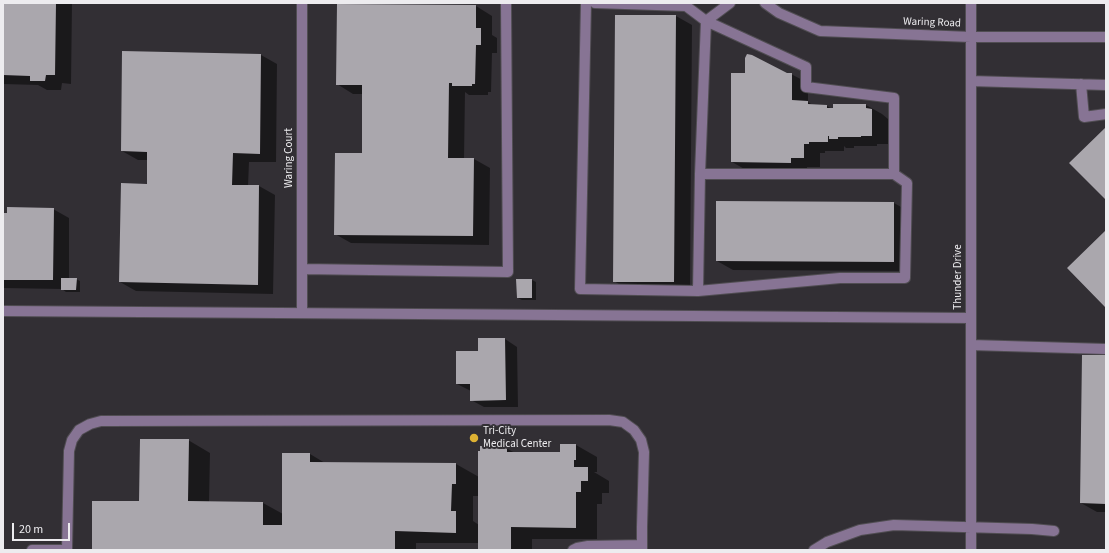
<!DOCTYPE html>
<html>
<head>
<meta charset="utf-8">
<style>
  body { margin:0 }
  #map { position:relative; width:1109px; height:553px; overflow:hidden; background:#322f34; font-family:"Source Sans 3",sans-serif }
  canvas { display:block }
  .frame { position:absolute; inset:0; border:4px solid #edecef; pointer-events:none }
  .scale { position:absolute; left:12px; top:523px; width:58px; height:18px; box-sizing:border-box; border:2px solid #edecef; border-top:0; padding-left:5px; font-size:12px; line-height:14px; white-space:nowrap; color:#edecef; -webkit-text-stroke:3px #322f34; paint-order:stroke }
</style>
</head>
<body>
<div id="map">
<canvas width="1109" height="553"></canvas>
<div class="frame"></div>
<div class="scale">20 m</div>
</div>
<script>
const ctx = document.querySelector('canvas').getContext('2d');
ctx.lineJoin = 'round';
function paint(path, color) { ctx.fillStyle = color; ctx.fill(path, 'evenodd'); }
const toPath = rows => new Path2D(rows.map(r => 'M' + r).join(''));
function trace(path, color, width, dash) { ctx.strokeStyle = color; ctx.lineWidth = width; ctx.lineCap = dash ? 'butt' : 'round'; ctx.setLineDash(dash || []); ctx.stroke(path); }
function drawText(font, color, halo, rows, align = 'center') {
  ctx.font = font + ' "Source Sans 3",sans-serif'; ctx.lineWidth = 4; ctx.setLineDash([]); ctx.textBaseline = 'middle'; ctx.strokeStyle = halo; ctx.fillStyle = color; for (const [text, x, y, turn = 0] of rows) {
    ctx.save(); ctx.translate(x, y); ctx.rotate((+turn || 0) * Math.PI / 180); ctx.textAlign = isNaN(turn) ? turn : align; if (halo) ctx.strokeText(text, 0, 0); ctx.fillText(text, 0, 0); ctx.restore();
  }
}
const shadow = toPath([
  [3,3,72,3,71,84,62,83,61,90,47,90,38,85,3,84],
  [476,6,492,16,492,35,497,38,497,53,492,53,491,92,488,92,488,95,469,95,465,92,464,159,474,159,490,168,489,245,351,243,335,234,363,154,363,94,353,94,337,84],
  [676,16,692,25,690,291,630,291,614,281],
  [123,52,261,55,277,64,276,162,249,162,248,186,259,186,275,195,273,294,136,291,120,282,148,185,148,160,138,160,122,151],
  [787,74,791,74,808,83,808,102,814,106,827,106,834,110,866,105,882,114,888,119,888,144,877,144,877,146,854,146,854,148,846,148,844,146,844,151,825,151,825,153,820,153,820,167,807,167,807,172,748,171,732,162],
  [894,203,910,212,910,271,733,270,717,261],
  [53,209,69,218,69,279,76,279,80,281,80,292,66,292,62,289,3,288,3,212,6,214],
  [532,280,536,282,536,300,522,300,518,298],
  [505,339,517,347,518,407,484,407,471,400,471,391,457,384,479,352],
  [1106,356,1106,512,1097,512,1081,503],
  [188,440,210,453,209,502,263,503,283,514,310,454,325,463,456,464,479,477,506,448,515,453,561,453,561,445,576,445,597,457,597,472,594,472,609,481,609,493,602,493,602,504,597,504,597,539,532,539,532,550,479,550,479,543,416,543,416,550,94,550,140,502],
  [473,496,479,496,479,525,473,521]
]);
const building = toPath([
  [3,3,56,3,55,75,46,75,45,81,30,81,30,76,3,75],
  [337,4,476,5,476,28,481,28,481,45,476,45,475,84,472,84,472,86,452,86,452,83,449,83,448,158,474,158,473,236,334,235,335,153,362,153,362,85,336,85],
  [615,15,676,15,674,282,613,282],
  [122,51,261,54,260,154,233,153,232,185,259,185,258,285,119,282,121,183,147,184,147,152,121,151],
  [747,54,752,55,787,73,792,73,792,100,808,101,808,104,827,105,827,108,833,108,833,104,866,104,866,108,872,109,872,136,861,136,861,137,838,137,838,139,829,139,829,136,828,136,828,142,809,142,809,144,804,144,804,158,791,158,791,163,731,162,731,73,745,73,745,58],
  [1106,127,1106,200,1069,163],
  [716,201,894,202,894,262,716,261],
  [7,207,54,208,53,280,3,280,3,213,7,213],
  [1106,230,1106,306,1105,307,1067,268],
  [61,278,77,278,76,290,61,290],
  [516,279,532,279,532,298,517,298],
  [478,338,505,338,506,400,470,401,470,384,456,384,456,351,478,351],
  [1082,355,1106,355,1106,504,1080,503],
  [140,439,189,439,188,501,263,502,263,525,282,525,282,453,310,453,310,462,456,463,456,484,452,484,451,511,456,511,456,533,395,531,395,550,92,550,92,501,139,501],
  [560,444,576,444,576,460,574,460,574,467,588,467,588,481,581,481,581,492,576,492,576,528,511,527,511,550,478,550,478,451,480,451,480,446,507,447,507,452,560,452]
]);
const minor = toPath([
  [302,3,302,313],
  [586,3,580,289,698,291,840,278,905,278,907,183,894,174,700,174,706,21],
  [595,3,686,6,706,21,806,67,806,87,894,98,894,174],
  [765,3,779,13,820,31,971,37,1106,37],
  [706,21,730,3],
  [971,81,1106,85],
  [1081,84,1084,117,1106,114],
  [302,269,508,272,506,3],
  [698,291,700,174],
  [3,311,971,318],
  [971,345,1106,349],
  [32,550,67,550],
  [67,550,69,451,72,440,79,430,90,424,101,421,609,420,623,422,634,430,641,440,644,452,642,527,642,550],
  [573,550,577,548,588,546,642,545],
  [814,550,827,542,860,530,894,525,1032,529,1054,531],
  [971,550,971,3]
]);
const markers = [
  [474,438,5,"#ddb133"]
];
const streetNames = [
  ["Waring Road",932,23,2],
  ["Waring Court",290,158,-90],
  ["Thunder Drive",959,277,-90]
];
const poiNames = [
  ["Tri-City",483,432],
  ["Medical Center",483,445]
];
paint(shadow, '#0007');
paint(building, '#aaa7ad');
trace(minor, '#504d52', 12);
trace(minor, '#877494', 10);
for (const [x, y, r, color] of markers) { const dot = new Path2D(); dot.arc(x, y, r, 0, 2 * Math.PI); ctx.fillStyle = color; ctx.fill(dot); trace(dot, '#322f34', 1.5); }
drawText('11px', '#edecef', '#322f34', streetNames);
drawText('11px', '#edecef', '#322f34', poiNames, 'left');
</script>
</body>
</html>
